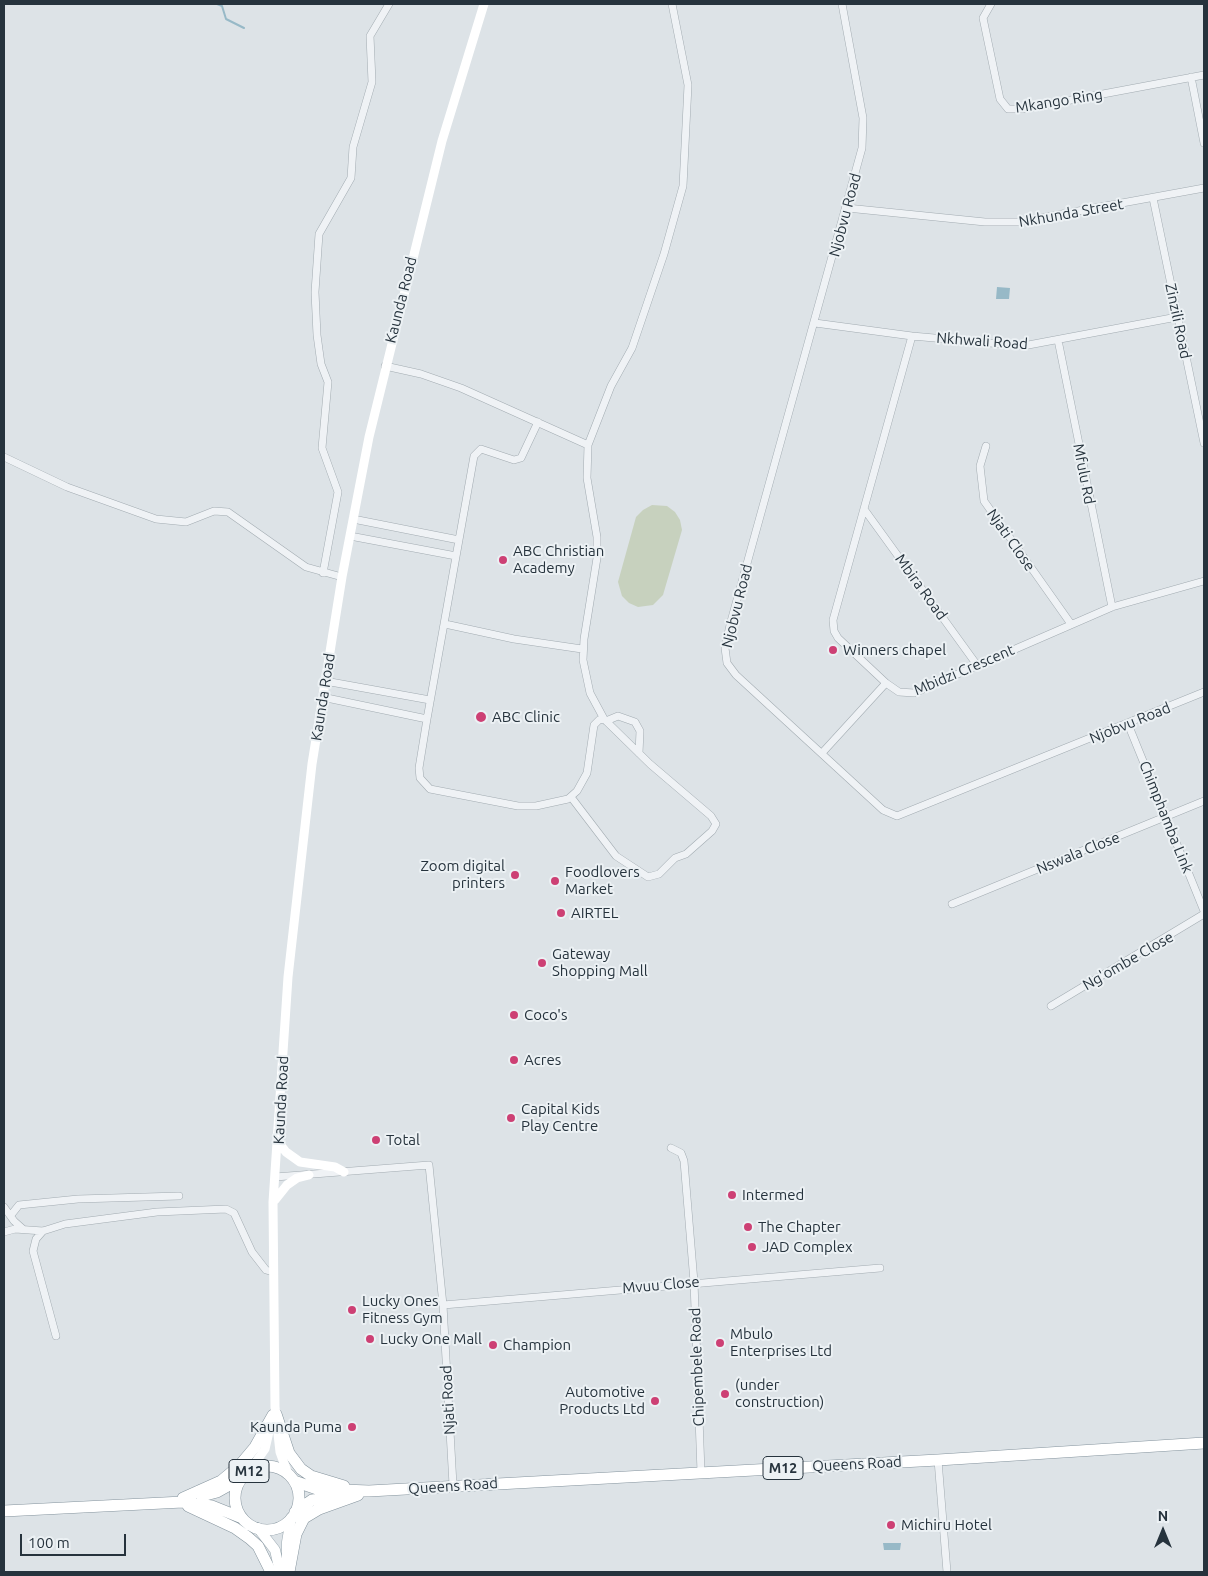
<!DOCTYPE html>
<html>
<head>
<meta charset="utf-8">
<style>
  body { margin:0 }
  #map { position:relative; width:1208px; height:1576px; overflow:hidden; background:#dde3e7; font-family:Ubuntu,sans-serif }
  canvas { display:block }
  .frame { position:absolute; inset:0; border:5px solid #26333d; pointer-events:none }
  .north { position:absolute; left:1138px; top:1506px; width:50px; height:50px; -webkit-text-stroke:4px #ecf1f4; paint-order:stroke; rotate:0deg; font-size:14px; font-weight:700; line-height:20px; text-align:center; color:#26333d }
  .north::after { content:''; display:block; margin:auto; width:18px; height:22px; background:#26333d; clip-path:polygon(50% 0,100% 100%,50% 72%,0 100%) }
  .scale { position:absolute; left:20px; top:1534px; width:106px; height:22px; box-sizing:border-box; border:2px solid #26333d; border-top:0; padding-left:6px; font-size:15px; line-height:18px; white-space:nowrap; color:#26333d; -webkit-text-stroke:4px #ecf1f4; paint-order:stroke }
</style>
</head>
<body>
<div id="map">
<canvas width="1208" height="1576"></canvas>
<div class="frame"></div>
<div class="north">N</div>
<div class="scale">100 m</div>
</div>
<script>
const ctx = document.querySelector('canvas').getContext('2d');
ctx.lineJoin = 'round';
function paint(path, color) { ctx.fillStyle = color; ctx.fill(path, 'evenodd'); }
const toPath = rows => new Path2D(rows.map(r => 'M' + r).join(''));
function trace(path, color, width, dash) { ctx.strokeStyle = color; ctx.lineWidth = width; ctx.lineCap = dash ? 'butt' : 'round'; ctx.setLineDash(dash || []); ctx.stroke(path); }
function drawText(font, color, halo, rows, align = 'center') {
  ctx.font = font + ' Ubuntu,sans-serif'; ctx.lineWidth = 4; ctx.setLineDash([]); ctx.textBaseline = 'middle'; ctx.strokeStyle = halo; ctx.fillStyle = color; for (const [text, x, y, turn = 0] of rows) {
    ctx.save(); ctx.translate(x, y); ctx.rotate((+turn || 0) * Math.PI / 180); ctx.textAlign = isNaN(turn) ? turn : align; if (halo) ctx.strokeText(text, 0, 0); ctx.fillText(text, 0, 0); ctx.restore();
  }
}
const green = toPath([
  [652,505,667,506,675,512,680,520,682,530,663,595,653,605,638,607,629,603,622,596,618,582,636,517,643,510]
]);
const water = toPath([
  [997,287,1010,288,1009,299,996,299],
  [883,1543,901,1543,900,1550,884,1550]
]);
const stream = toPath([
  [217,4,222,6,226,19,244,28]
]);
const minor = toPath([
  [842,4,863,118,862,148,730,625,725,648,727,663,736,675,883,810,897,816,1204,692],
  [991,4,983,18,1000,99,1008,109,1023,109,1204,75],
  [1191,77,1204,143],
  [1153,198,1204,443],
  [847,208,985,222,1018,222,1204,188],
  [815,323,912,336,1023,346,1177,317],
  [912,336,833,620,834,631,838,638,886,683,899,692,914,693,1112,607,1204,581],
  [1058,340,1112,607],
  [385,366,421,374,461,388,588,445],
  [538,422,521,458,514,460,481,449,474,456,427,719,419,768,420,778,430,789,518,806,536,806,568,799,577,791,587,773,594,725,599,720,604,719],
  [986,446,980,466,984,501,1071,624],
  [4,457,67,487,156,519,186,522,214,511,228,512,306,567,342,577],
  [864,509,977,665],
  [353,519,459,540],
  [350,536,456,556],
  [323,573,338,492,322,448,328,382,321,364,317,335,315,292,319,234,351,178,353,147,372,82,370,36,389,4],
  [445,624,514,639,582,649],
  [325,681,430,700],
  [322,697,427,719],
  [606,721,618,716,635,722,640,731,639,753],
  [1128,724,1204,911],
  [822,753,886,683],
  [571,797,616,856,648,877,659,874,675,858,686,854,712,831,716,824,711,816,650,764,604,719,590,693,583,660,584,639,597,558,597,537,587,478,588,445,611,386,632,348,664,254,683,186,688,85,672,4],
  [952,904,1204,801],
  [1051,1006,1204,914],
  [671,1148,681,1153,684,1161,694,1282,701,1472],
  [275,1177,429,1165,443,1305,453,1485],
  [4,1207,14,1221,23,1229],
  [11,1215,19,1205,78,1199,179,1196],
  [43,1231,36,1239,33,1251,56,1336],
  [4,1232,15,1229,43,1231,65,1224,157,1212,226,1209,234,1213,252,1252,266,1270,273,1272],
  [443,1305,880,1268],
  [938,1460,947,1572]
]);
const secondary = toPath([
  [279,1143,286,1152,300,1162,335,1167,344,1172],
  [275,1200,287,1185,297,1178,309,1175],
  [250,1470,265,1449,272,1419],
  [288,1474,280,1452,275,1407,273,1202,288,977,312,764,342,577,369,437,442,141,484,4]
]);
const primary = toPath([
  [258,1528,275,1550,280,1572],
  [287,1567,287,1542,291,1518]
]);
const trunk = toPath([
  [276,1414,289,1453,301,1469,311,1476,344,1486],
  '235 1498a32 32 0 1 1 64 0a32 32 0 1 1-64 0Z',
  [294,1481,317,1489,369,1491,938,1460,1204,1443],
  [202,1496,217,1492,242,1478],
  [183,1498,221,1481,239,1466,255,1447,273,1415],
  [188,1506,235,1528,249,1538,258,1546,271,1572],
  [4,1511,183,1502,212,1506,242,1518],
  [295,1512,312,1500,343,1496],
  [289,1572,296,1534,304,1518,319,1509,358,1495]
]);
const markers = [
  [503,560,5,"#cd4074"],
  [833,650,5,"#cd4074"],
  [481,717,6,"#cd4074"],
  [515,875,5,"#cd4074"],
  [555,881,5,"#cd4074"],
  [561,913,5,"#cd4074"],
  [542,963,5,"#cd4074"],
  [514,1015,5,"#cd4074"],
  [514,1060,5,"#cd4074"],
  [511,1118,5,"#cd4074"],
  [376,1140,5,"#cd4074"],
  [732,1195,5,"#cd4074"],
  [748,1227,5,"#cd4074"],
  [752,1247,5,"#cd4074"],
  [352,1310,5,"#cd4074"],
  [370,1339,5,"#cd4074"],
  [720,1343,5,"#cd4074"],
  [493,1345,5,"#cd4074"],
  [725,1394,5,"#cd4074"],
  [655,1401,5,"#cd4074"],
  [352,1427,5,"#cd4074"],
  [891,1525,5,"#cd4074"]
];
const shields = [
  [783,1468,40],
  [249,1471,40]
];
const shieldNames = [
  ["M12",783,1468],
  ["M12",249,1471]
];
const streetNames = [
  ["Mkango Ring",1059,101,-9],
  ["Nkhunda Street",1071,213,-10],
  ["Njobvu Road",845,215,-75],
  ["Kaunda Road",401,300,-76],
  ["Zinzili Road",1178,321,78],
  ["Nkhwali Road",982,341,4],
  ["Mfulu Rd",1084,474,79],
  ["Njati Close",1011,540,55],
  ["Mbira Road",921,587,54],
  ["Njobvu Road",737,606,-76],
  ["Mbidzi Crescent",964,670,-23],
  ["Kaunda Road",323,697,-81],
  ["Njobvu Road",1130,723,-22],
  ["Chimphamba Link",1166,817,68],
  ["Nswala Close",1078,853,-22],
  ["Ng'ombe Close",1128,961,-30],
  ["Kaunda Road",281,1100,-87],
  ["Mvuu Close",661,1285,-5],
  ["Chipembele Road",697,1367,-92],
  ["Njati Road",448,1400,-93],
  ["Queens Road",857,1464,-3],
  ["Queens Road",453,1486,-4]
];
const poiNames = [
  ["ABC Christian",513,551],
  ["Academy",513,568],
  ["Winners chapel",843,650],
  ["ABC Clinic",492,717],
  ["Zoom digital",505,866,"right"],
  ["printers",505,883,"right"],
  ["Foodlovers",565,872],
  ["Market",565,889],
  ["AIRTEL",571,913],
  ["Gateway",552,954],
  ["Shopping Mall",552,971],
  ["Coco's",524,1015],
  ["Acres",524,1060],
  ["Capital Kids",521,1109],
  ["Play Centre",521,1126],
  ["Total",386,1140],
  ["Intermed",742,1195],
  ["The Chapter",758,1227],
  ["JAD Complex",762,1247],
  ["Lucky Ones",362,1301],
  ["Fitness Gym",362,1318],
  ["Mbulo",730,1334],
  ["Enterprises Ltd",730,1351],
  ["Lucky One Mall",380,1339],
  ["Champion",503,1345],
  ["(under",735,1385],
  ["construction)",735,1402],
  ["Automotive",645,1392,"right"],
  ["Products Ltd",645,1409,"right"],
  ["Kaunda Puma",342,1427,"right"],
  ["Michiru Hotel",901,1525]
];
paint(green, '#c7d1be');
paint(water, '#97b9c7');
trace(stream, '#97b9c7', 2);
trace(minor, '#a2abb1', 8);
trace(primary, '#9caab2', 11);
trace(trunk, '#84939d', 12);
trace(minor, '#eff2f5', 7);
trace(secondary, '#fff', 9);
trace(primary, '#fff', 10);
trace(trunk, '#fff', 11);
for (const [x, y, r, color] of markers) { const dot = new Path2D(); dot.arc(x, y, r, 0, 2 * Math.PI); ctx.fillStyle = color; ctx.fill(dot); trace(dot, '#ecf1f4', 2); }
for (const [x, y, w] of shields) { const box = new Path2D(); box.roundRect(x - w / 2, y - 11.5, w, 23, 4); ctx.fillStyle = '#ecf1f4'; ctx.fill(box); trace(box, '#26333d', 1); }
drawText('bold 14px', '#26333d', null, shieldNames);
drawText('15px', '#26333d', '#ecf1f4', streetNames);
drawText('15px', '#26333d', '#ecf1f4', poiNames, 'left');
</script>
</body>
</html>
